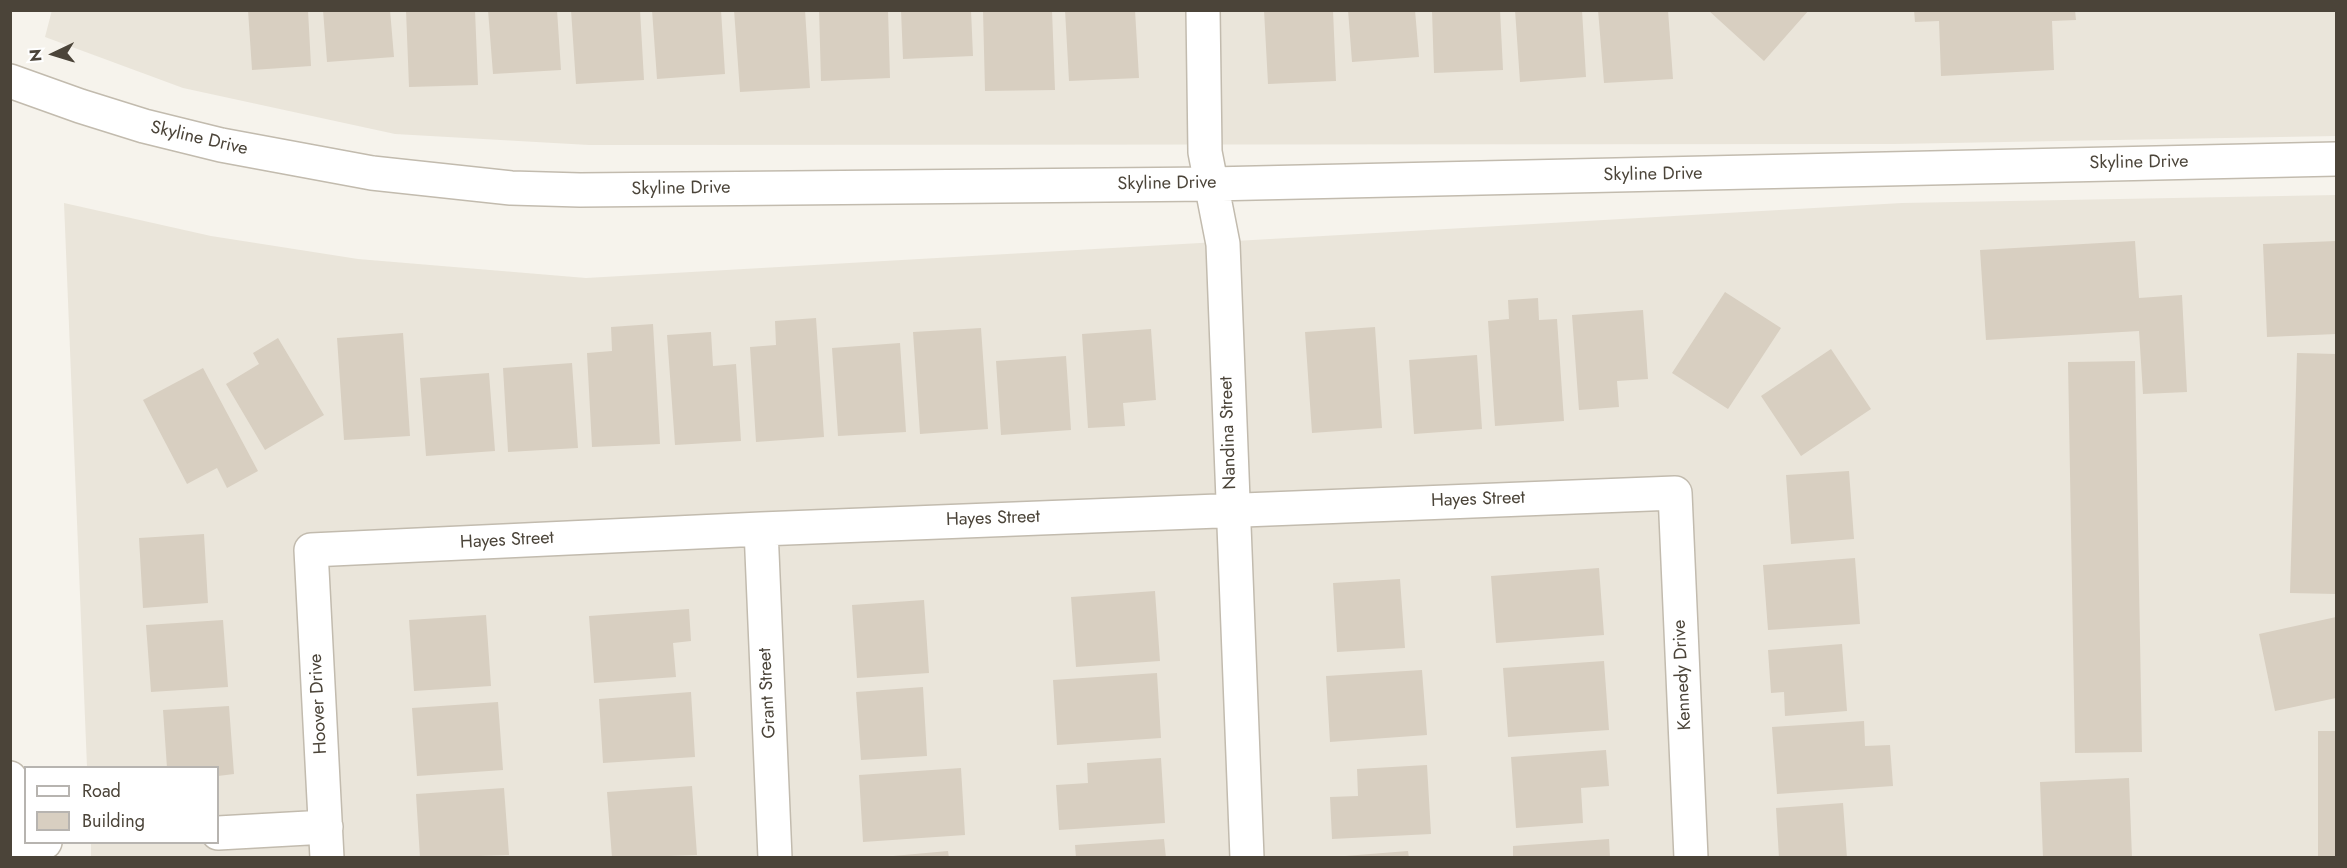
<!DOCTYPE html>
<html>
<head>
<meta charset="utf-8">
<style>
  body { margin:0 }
  #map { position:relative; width:2347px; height:868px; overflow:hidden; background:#f6f3ec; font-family:Jost,sans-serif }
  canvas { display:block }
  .frame { position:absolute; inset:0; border:12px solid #4b4439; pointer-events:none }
  .legend { position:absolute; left:24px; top:766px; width:195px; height:78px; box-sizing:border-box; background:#fff; border:2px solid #b7b4b0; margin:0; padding:8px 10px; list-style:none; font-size:18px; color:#4b4439 }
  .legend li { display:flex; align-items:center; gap:12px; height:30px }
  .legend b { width:30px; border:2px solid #b7b4b0 }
  .north { position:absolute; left:24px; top:24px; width:60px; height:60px; -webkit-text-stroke:4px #fff; paint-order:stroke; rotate:266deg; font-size:16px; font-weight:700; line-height:24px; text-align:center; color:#4b4439 }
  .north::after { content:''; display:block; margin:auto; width:21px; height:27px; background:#4b4439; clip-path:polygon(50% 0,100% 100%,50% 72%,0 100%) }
</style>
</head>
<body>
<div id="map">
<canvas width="2347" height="868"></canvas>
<div class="frame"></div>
<ul class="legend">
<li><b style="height:8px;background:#fff"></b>Road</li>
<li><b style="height:16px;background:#d8cfc1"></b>Building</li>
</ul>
<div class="north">N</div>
</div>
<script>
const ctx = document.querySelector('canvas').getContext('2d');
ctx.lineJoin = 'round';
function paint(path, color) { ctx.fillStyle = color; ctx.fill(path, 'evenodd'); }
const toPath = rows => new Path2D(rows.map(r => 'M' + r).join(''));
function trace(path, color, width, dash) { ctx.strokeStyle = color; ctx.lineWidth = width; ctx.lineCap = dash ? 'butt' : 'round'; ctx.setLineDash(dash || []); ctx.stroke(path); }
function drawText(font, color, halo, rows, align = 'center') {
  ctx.font = font + ' Jost,sans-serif'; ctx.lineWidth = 6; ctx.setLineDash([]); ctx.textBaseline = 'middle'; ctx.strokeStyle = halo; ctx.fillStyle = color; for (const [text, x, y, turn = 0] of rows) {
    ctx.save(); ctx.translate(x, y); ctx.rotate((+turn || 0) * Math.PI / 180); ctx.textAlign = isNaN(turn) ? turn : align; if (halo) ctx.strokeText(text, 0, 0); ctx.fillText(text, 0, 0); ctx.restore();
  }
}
const residential = toPath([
  [52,10,2336,10,2336,136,1894,144,589,145,395,134,183,88,45,37],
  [2336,195,2336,857,91,857,91,843,218,842,218,768,87,767,64,203,211,236,358,259,586,278,1902,203]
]);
const building = toPath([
  [248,10,308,10,311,66,252,70],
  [323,10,390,10,394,57,327,62],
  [406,10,475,10,478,85,409,87],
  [488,10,557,10,561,70,493,74],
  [571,10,640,10,644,80,576,84],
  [652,10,721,10,725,74,657,79],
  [734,10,805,10,810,88,740,92],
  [819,10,888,10,890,78,821,81],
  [901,10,971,10,973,56,903,59],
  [983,10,1052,10,1055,90,985,91],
  [1065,10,1135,10,1139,78,1069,81],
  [1264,10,1333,10,1336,81,1268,84],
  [1348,10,1415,10,1419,57,1352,62],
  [1432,10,1500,10,1503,70,1434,73],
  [1515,10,1582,10,1586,77,1520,82],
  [1598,10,1668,10,1673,79,1604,83],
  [1708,10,1809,10,1764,61],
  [1914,10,2075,10,2076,20,2052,21,2054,70,1941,76,1939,21,1915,22],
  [2135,241,2139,298,2182,295,2187,392,2143,394,2139,331,1986,340,1980,250],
  [2336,241,2336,334,2267,337,2263,244],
  [1725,292,1781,328,1728,409,1672,373],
  [1538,298,1539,320,1557,319,1564,421,1495,426,1488,321,1509,319,1508,300],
  [1643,310,1648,379,1617,381,1619,407,1579,410,1572,315],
  [816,318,824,437,756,442,750,347,776,345,775,321],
  [653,324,660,444,592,447,587,353,612,351,611,327],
  [1375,327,1382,428,1312,433,1305,332],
  [981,328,988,429,920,434,913,332],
  [1151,329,1156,400,1123,403,1125,426,1088,428,1082,334],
  [711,332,713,366,736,364,741,441,675,445,667,335],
  [403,333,410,436,344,440,337,338],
  [278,338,324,415,265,450,226,384,259,364,253,353],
  [900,343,906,432,838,436,832,348],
  [1831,349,1871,409,1801,456,1761,396],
  [2297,353,2336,354,2336,594,2290,593],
  [1477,355,1482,429,1414,434,1409,360],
  [1066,356,1071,430,1001,435,996,361],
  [2135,361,2142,752,2075,753,2068,362],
  [572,363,578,448,508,452,503,368],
  [203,368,258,471,227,488,217,468,187,484,143,400],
  [489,373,495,451,426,456,420,378],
  [1849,471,1854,539,1791,544,1786,475],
  [204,534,208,603,143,608,139,538],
  [1855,558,1860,624,1768,630,1763,565],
  [1599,568,1604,635,1496,643,1491,576],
  [1400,579,1405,648,1337,652,1333,583],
  [1155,591,1160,661,1076,667,1071,597],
  [924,600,929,673,857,678,852,605],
  [689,609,691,641,673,643,676,677,594,683,589,616],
  [486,615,491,686,414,691,409,620],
  [2336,617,2336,698,2275,711,2259,634],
  [223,620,228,687,151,692,146,625],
  [1842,644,1847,711,1785,716,1784,692,1771,693,1768,650],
  [1604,661,1609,730,1508,737,1503,668],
  [1422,670,1427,735,1330,742,1326,676],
  [1157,673,1161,738,1057,745,1053,680],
  [923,687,927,756,861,760,856,692],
  [691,692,695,757,603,763,599,699],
  [498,702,503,770,417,776,412,708],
  [229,706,234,774,218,776,218,768,167,768,163,710],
  [1864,721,1865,746,1890,745,1893,786,1777,794,1772,727],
  [2318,731,2336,731,2336,858,2318,858],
  [1606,750,1609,786,1581,788,1583,823,1516,828,1511,757],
  [1161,758,1165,823,1059,830,1056,785,1088,783,1087,763],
  [1427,765,1431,834,1332,839,1330,797,1358,796,1357,769],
  [961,768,965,835,863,842,859,775],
  [2129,778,2132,858,2043,858,2040,782],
  [692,786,697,855,612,858,607,792],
  [504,788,509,855,420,858,416,794],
  [1843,803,1847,858,1779,858,1776,808],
  [1164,839,1166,858,1076,858,1075,845],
  [1609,839,1610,858,1513,858,1513,846],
  [948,851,949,858,893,858,893,856],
  [1408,851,1409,858,1345,858,1345,856]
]);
const minor = toPath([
  [1203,10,1205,152,1223,244,1247,858],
  [10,81,80,106,144,126,221,145,372,173,511,188,580,190,1211,184,2336,159],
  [761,529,775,858],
  [10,778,15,858],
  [218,833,326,827],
  [14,844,45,842],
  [327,858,311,550,761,529,1675,493,1691,858]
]);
const streetNames = [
  ["Skyline Drive",199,139,13],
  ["Skyline Drive",2139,163,-1],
  ["Skyline Drive",1653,175,-1],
  ["Skyline Drive",1167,184,-1],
  ["Skyline Drive",681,189,-1],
  ["Nandina Street",1229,433,-92],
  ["Hayes Street",1478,500,-2],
  ["Hayes Street",993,519,-2],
  ["Hayes Street",507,541,-3],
  ["Kennedy Drive",1683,675,-93],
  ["Grant Street",768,693,-93],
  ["Hoover Drive",319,704,-93]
];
paint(residential, '#eae5da');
paint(building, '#d8cfc1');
trace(minor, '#c2bbae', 36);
trace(minor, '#fff', 33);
drawText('18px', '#4b4439', '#fff', streetNames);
</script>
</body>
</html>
